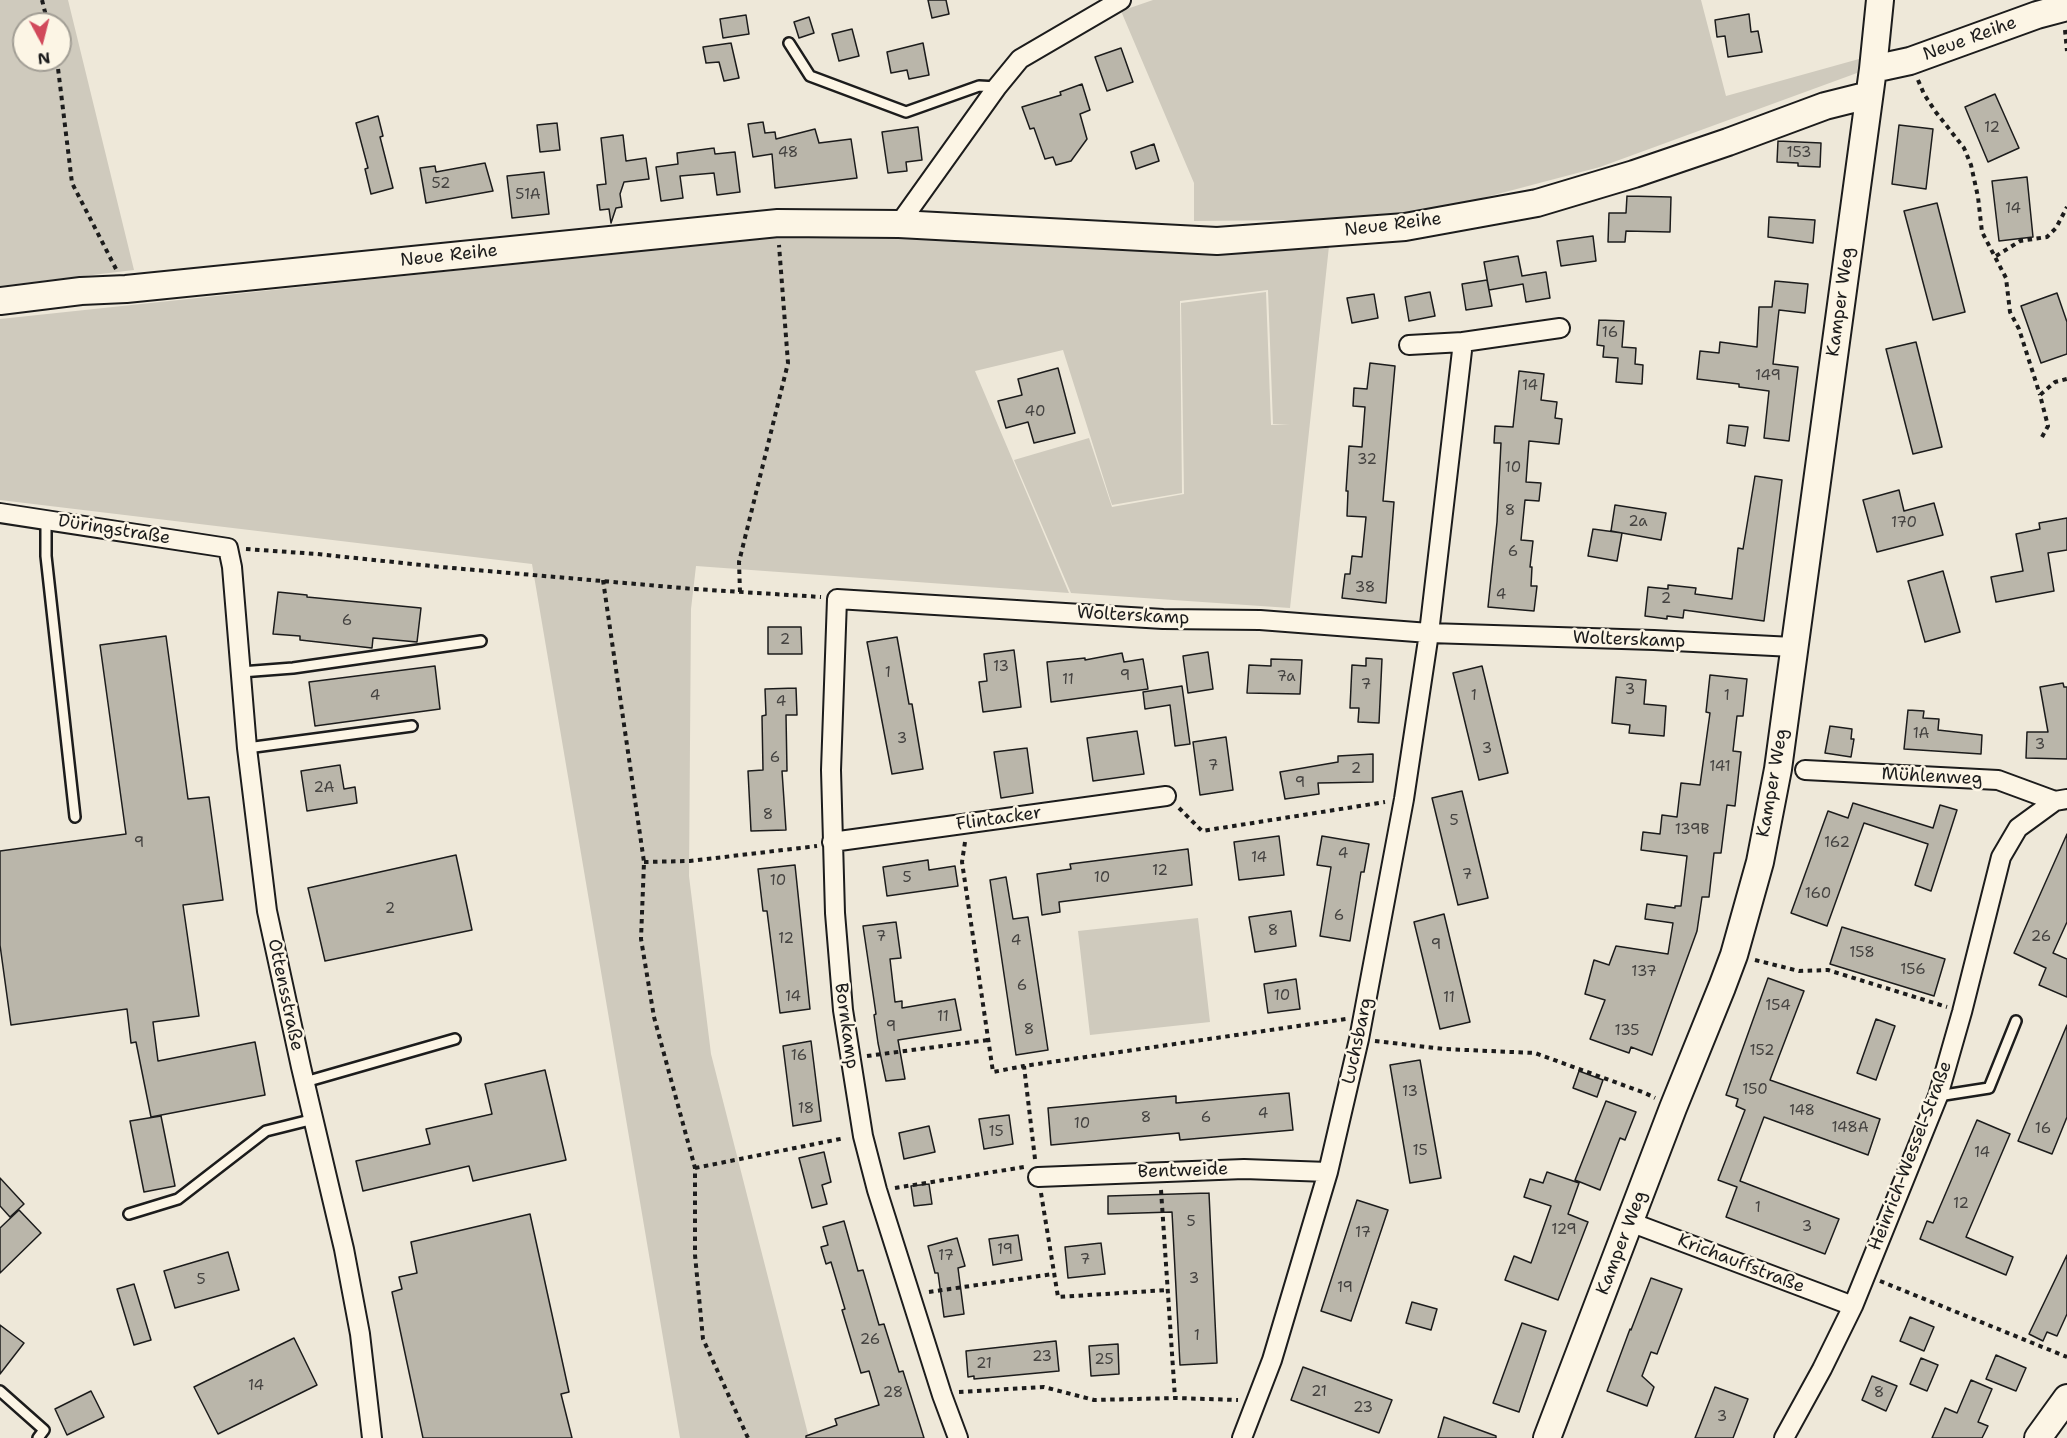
<!DOCTYPE html>
<html>
<head>
<meta charset="utf-8">
<style>
  body { margin:0 }
  #map { position:relative; width:2067px; height:1438px; overflow:hidden; background:#eee8d9; font-family:"Shantell Sans",sans-serif }
  canvas { display:block }
  .north { position:absolute; left:12px; top:12px; width:60px; height:60px; box-sizing:border-box; background:#fcf5e5; border:2px solid #a29e95; border-radius:50%; rotate:173deg; font-size:16px; font-weight:700; line-height:24px; text-align:center; color:#1c1c1c }
  .north::after { content:''; display:block; margin:auto; width:21px; height:27px; background:#d1495b; clip-path:polygon(50% 0,100% 100%,50% 72%,0 100%) }
</style>
</head>
<body>
<div id="map">
<canvas width="2067" height="1438"></canvas>
<div class="north">N</div>
</div>
<script>
const ctx = document.querySelector('canvas').getContext('2d');
ctx.lineJoin = 'round';
function paint(path, color) { ctx.fillStyle = color; ctx.fill(path, 'evenodd'); }
const toPath = rows => new Path2D(rows.map(r => 'M' + r).join(''));
function trace(path, color, width, dash) { ctx.strokeStyle = color; ctx.lineWidth = width; ctx.lineCap = dash ? 'butt' : 'round'; ctx.setLineDash(dash || []); ctx.stroke(path); }
function drawText(font, color, halo, rows, align = 'center') {
  ctx.font = font + ' "Shantell Sans",sans-serif'; ctx.lineWidth = 5; ctx.setLineDash([]); ctx.textBaseline = 'middle'; ctx.strokeStyle = halo; ctx.fillStyle = color; for (const [text, x, y, turn = 0] of rows) {
    ctx.save(); ctx.translate(x, y); ctx.rotate((+turn || 0) * Math.PI / 180); ctx.textAlign = isNaN(turn) ? turn : align; if (halo) ctx.strokeText(text, 0, 0); ctx.fillText(text, 0, 0); ctx.restore();
  }
}
const green = toPath([
  [0,0,68,0,134,270,0,286],
  [24,24,60,24,60,60,24,60],
  [1153,0,1701,0,1726,96,1859,59,1857,73,1600,167,1441,209,1311,220,1194,221,1194,183,1121,11],
  [837,230,1184,254,1329,246,1290,608,1071,593,1014,460,1089,438,1112,507,1184,494,1181,303,1266,292,1271,425,1290,424,1273,424,1268,290,1180,301,1182,493,1112,505,1063,350,975,371,1069,593,696,566,691,609,689,876,711,1054,809,1438,680,1438,532,564,0,500,0,319],
  [1198,918,1210,1022,1090,1035,1078,931]
]);
const building = toPath([
  [928,0,946,0,949,14,932,18,928,0],
  [1749,14,1751,32,1758,31,1762,52,1728,57,1725,36,1717,37,1715,20,1749,14],
  [746,15,749,34,723,38,720,19,746,15],
  [809,17,814,33,799,38,794,22,809,17],
  [852,29,859,56,839,61,832,34,852,29],
  [731,43,739,78,724,81,719,62,706,63,703,47,731,43],
  [923,43,929,75,909,79,907,70,891,73,887,52,923,43],
  [1121,48,1133,82,1107,91,1095,57,1121,48],
  [1082,84,1090,110,1080,114,1087,139,1071,161,1056,165,1053,157,1045,159,1034,128,1030,129,1022,107,1061,95,1060,92,1082,84],
  [1995,94,2019,148,1988,162,1965,107,1995,94],
  [378,116,383,136,380,137,393,188,371,194,365,169,368,168,356,123,378,116],
  [763,122,765,133,775,132,776,139,815,129,819,143,851,139,857,178,775,188,772,154,753,157,748,124,763,122],
  [557,123,560,150,540,152,537,125,557,123],
  [1899,125,1933,129,1926,189,1892,184,1899,125],
  [918,127,922,160,906,162,907,171,888,173,882,132,918,127],
  [623,135,626,161,646,158,649,179,624,182,620,194,622,207,616,208,611,223,609,209,600,210,597,185,606,184,601,138,623,135],
  [1778,141,1821,143,1820,167,1798,166,1798,163,1777,162,1778,141],
  [1154,144,1159,161,1136,169,1131,152,1154,144],
  [714,148,715,154,735,152,740,192,717,195,714,173,680,176,683,198,661,201,656,167,678,164,677,153,714,148],
  [485,163,493,191,426,203,420,168,435,166,436,172,485,163],
  [544,172,549,214,512,218,507,176,544,172],
  [2027,177,2033,237,1999,241,1992,181,2027,177],
  [1627,196,1671,197,1670,232,1626,231,1625,242,1608,242,1609,213,1626,213,1627,196],
  [1937,203,1965,312,1933,320,1904,211,1937,203],
  [1769,217,1815,220,1813,243,1768,237,1769,217],
  [1593,236,1596,261,1561,266,1557,241,1593,236],
  [1518,256,1522,276,1546,272,1550,298,1526,302,1523,284,1489,290,1484,262,1518,256],
  [1487,280,1492,306,1466,310,1462,284,1487,280],
  [1775,281,1808,284,1805,313,1779,310,1773,364,1798,367,1789,441,1764,438,1769,391,1739,387,1739,384,1697,379,1700,351,1719,353,1720,342,1757,347,1759,307,1772,307,1775,281],
  [1430,292,1435,316,1409,321,1405,297,1430,292],
  [2057,293,2067,322,2067,354,2041,363,2021,306,2057,293],
  [1374,294,1378,318,1352,323,1347,298,1374,294],
  [1599,320,1624,321,1622,347,1636,348,1635,364,1643,365,1642,384,1616,382,1618,358,1603,357,1604,346,1597,345,1599,320],
  [1916,342,1942,447,1913,454,1886,349,1916,342],
  [1370,363,1395,366,1383,501,1394,502,1386,603,1342,598,1345,574,1350,574,1352,556,1362,557,1366,517,1347,516,1348,491,1346,491,1349,446,1362,447,1365,407,1353,406,1354,388,1367,389,1370,363],
  [1058,368,1075,433,1034,443,1028,422,1006,428,998,401,1022,395,1018,379,1058,368],
  [1519,371,1544,374,1541,400,1557,402,1555,418,1562,419,1559,444,1529,441,1526,482,1541,483,1539,501,1525,500,1521,540,1533,541,1530,567,1532,567,1531,586,1537,586,1534,611,1488,607,1497,522,1501,443,1494,443,1495,426,1513,427,1519,371],
  [1729,425,1748,427,1745,446,1727,443,1729,425],
  [1755,476,1782,480,1764,621,1684,610,1683,618,1667,616,1667,619,1645,616,1648,587,1668,589,1668,585,1696,588,1695,594,1732,599,1738,548,1743,549,1755,476],
  [1899,490,1904,511,1934,503,1943,535,1877,552,1863,500,1899,490],
  [1615,505,1666,513,1661,540,1611,531,1615,505],
  [2067,518,2067,550,2048,553,2054,591,1996,602,1991,577,2023,571,2016,534,2040,529,2039,523,2067,518],
  [1593,529,1622,533,1617,561,1588,556,1593,529],
  [1943,571,1960,632,1925,642,1908,581,1943,571],
  [278,592,307,595,307,597,421,608,417,642,373,638,372,648,300,640,300,636,273,634,278,592],
  [768,627,801,627,802,654,768,654,768,627],
  [166,636,188,799,209,797,223,900,183,905,199,1016,153,1022,158,1061,255,1042,265,1095,151,1117,136,1042,131,1043,127,1009,11,1025,0,945,0,851,126,834,100,645,166,636],
  [897,637,909,704,912,704,923,769,892,774,867,642,897,637],
  [1014,650,1021,707,983,712,979,682,987,681,984,654,1014,650],
  [1208,652,1213,689,1188,693,1183,656,1208,652],
  [1122,653,1124,662,1143,659,1148,689,1051,702,1047,662,1085,658,1085,660,1122,653],
  [1366,658,1382,659,1379,723,1358,722,1359,708,1350,708,1352,665,1366,666,1366,658],
  [1271,659,1302,660,1300,694,1247,693,1249,665,1271,666,1271,659],
  [435,666,440,709,315,726,309,682,435,666],
  [1482,666,1508,773,1479,780,1453,673,1482,666],
  [1710,675,1747,679,1743,716,1737,716,1733,751,1741,752,1735,806,1727,805,1721,853,1714,853,1709,897,1702,897,1697,931,1652,1055,1631,1047,1629,1053,1590,1039,1605,1000,1585,994,1594,960,1609,965,1616,946,1668,954,1673,923,1645,919,1647,904,1675,908,1675,906,1681,906,1687,856,1641,850,1643,832,1660,834,1662,815,1677,817,1681,783,1700,785,1710,713,1706,712,1710,675],
  [1616,677,1646,680,1644,704,1666,706,1664,736,1629,733,1630,725,1612,723,1616,677],
  [2063,683,2064,687,2067,687,2067,759,2026,758,2027,732,2048,732,2040,687,2063,683],
  [1182,686,1190,744,1175,746,1170,705,1145,709,1143,692,1182,686],
  [796,688,797,715,786,715,787,771,782,771,786,830,751,831,748,771,763,770,762,716,766,715,765,689,796,688],
  [1908,710,1924,711,1923,718,1939,719,1938,730,1982,735,1981,754,1904,749,1908,710],
  [1830,726,1852,729,1851,739,1854,739,1851,757,1825,753,1830,726],
  [1137,731,1144,774,1093,781,1087,738,1137,731],
  [1226,737,1233,790,1200,795,1193,742,1226,737],
  [1027,748,1033,793,1001,798,994,752,1027,748],
  [1373,754,1373,782,1318,783,1319,794,1285,799,1280,772,1338,762,1338,756,1373,754],
  [340,765,344,789,355,787,357,803,307,811,301,771,340,765],
  [1462,791,1488,898,1458,905,1432,798,1462,791],
  [1853,803,1933,828,1940,805,1957,810,1931,891,1915,885,1928,844,1864,823,1827,926,1791,913,1828,811,1848,818,1853,803],
  [2067,834,2067,922,2053,953,2067,959,2067,997,2039,985,2046,968,2014,953,2067,834],
  [1279,836,1284,875,1239,880,1234,842,1279,836],
  [1322,836,1369,844,1364,872,1361,872,1350,941,1320,936,1331,867,1317,865,1322,836],
  [1188,849,1192,885,1059,902,1060,912,1042,915,1037,874,1071,869,1070,864,1188,849],
  [456,855,472,930,325,961,308,888,456,855],
  [928,860,929,870,955,866,958,886,887,896,883,867,928,860],
  [795,865,810,1009,780,1013,767,911,763,911,758,869,795,865],
  [1006,877,1013,919,1028,917,1048,1050,1016,1055,990,880,1006,877],
  [1291,911,1296,946,1255,952,1249,917,1291,911],
  [1444,914,1470,1022,1440,1029,1414,922,1444,914],
  [896,922,901,958,890,959,895,1002,902,1001,902,1008,955,999,961,1030,898,1040,905,1079,886,1081,878,1043,874,1015,876,1014,863,926,896,922],
  [1842,927,1945,959,1934,996,1830,964,1842,927],
  [1768,978,1804,991,1770,1080,1880,1119,1868,1155,1764,1117,1740,1181,1839,1219,1825,1254,1726,1217,1737,1187,1718,1180,1745,1110,1736,1106,1738,1099,1726,1095,1768,978],
  [1296,979,1300,1009,1268,1013,1264,984,1296,979],
  [1876,1019,1895,1026,1876,1080,1857,1073,1876,1019],
  [2067,1025,2067,1117,2052,1154,2018,1141,2067,1025],
  [811,1041,821,1121,793,1126,783,1046,811,1041],
  [1420,1060,1441,1178,1410,1183,1390,1065,1420,1060],
  [545,1070,566,1160,473,1181,469,1166,363,1191,356,1161,430,1144,426,1129,492,1114,485,1084,545,1070],
  [1579,1071,1603,1080,1597,1097,1573,1088,1579,1071],
  [1289,1093,1293,1130,1180,1140,1179,1133,1051,1145,1048,1108,1176,1096,1176,1103,1289,1093],
  [1606,1101,1636,1112,1625,1140,1620,1138,1600,1190,1575,1180,1606,1101],
  [1009,1115,1013,1144,984,1149,979,1119,1009,1115],
  [161,1116,175,1186,144,1192,130,1121,161,1116],
  [1977,1120,2010,1134,1966,1237,2013,1257,2006,1275,1920,1239,1927,1221,1933,1223,1977,1120],
  [929,1126,935,1152,904,1159,899,1133,929,1126],
  [824,1152,831,1182,822,1185,827,1204,812,1208,799,1158,824,1152],
  [1547,1172,1579,1183,1568,1214,1588,1222,1558,1300,1505,1280,1514,1256,1531,1263,1551,1206,1524,1197,1530,1179,1543,1183,1547,1172],
  [0,1178,24,1204,10,1217,0,1206,0,1178],
  [929,1184,932,1204,914,1206,911,1186,929,1184],
  [1209,1193,1217,1363,1180,1365,1172,1212,1108,1214,1108,1196,1209,1193],
  [1357,1200,1388,1210,1351,1321,1321,1311,1357,1200],
  [19,1210,41,1233,0,1273,0,1228,19,1210],
  [530,1214,569,1392,561,1394,572,1438,423,1438,392,1292,402,1289,399,1277,417,1273,411,1242,530,1214],
  [844,1221,858,1271,863,1270,879,1325,884,1324,899,1372,903,1371,924,1438,806,1438,806,1436,837,1425,835,1419,879,1405,869,1371,861,1373,842,1310,845,1309,831,1262,826,1264,821,1247,828,1245,823,1227,844,1221],
  [1018,1235,1022,1260,993,1265,989,1239,1018,1235],
  [957,1238,965,1266,958,1268,964,1314,944,1317,938,1273,935,1273,928,1246,957,1238],
  [1101,1243,1105,1274,1068,1278,1065,1247,1101,1243],
  [228,1252,239,1290,175,1308,164,1271,228,1252],
  [2067,1255,2067,1314,2057,1336,2047,1332,2043,1341,2029,1334,2067,1255],
  [1651,1278,1682,1289,1657,1354,1651,1352,1642,1376,1654,1387,1647,1406,1607,1391,1630,1329,1631,1330,1651,1278],
  [134,1284,151,1340,134,1345,117,1289,134,1284],
  [1412,1302,1437,1309,1431,1330,1406,1323,1412,1302],
  [1910,1317,1934,1327,1924,1351,1900,1341,1910,1317],
  [1522,1323,1546,1331,1519,1412,1493,1403,1522,1323],
  [0,1325,24,1343,0,1374,0,1325],
  [294,1338,317,1385,218,1434,194,1387,294,1338],
  [1056,1341,1059,1371,974,1379,974,1376,968,1377,966,1351,1056,1341],
  [1118,1344,1119,1374,1091,1376,1089,1346,1118,1344],
  [1996,1355,2026,1368,2016,1391,1986,1379,1996,1355],
  [1921,1358,1938,1365,1927,1391,1910,1384,1921,1358],
  [1303,1367,1392,1400,1379,1433,1291,1400,1303,1367],
  [1872,1376,1897,1386,1886,1411,1862,1400,1872,1376],
  [1971,1380,1992,1389,1978,1422,1988,1426,1982,1438,1932,1438,1945,1408,1957,1413,1971,1380],
  [1715,1387,1748,1399,1733,1438,1695,1438,1715,1387],
  [91,1391,104,1417,67,1435,55,1409,91,1391],
  [1444,1417,1496,1436,1496,1438,1438,1438,1444,1417]
]);
const path = toPath([
  [42,0,48,24],
  [2065,30,2067,51],
  [57,60,72,183,116,269],
  [1918,80,1924,94,1935,111,1964,148,1971,165,1978,197,1982,232,2006,278,2010,312,2019,329,2040,395],
  [1996,256,2020,241,2047,237,2056,228,2067,207],
  [2042,437,2048,426,2040,395,2055,382,2067,379],
  [246,549,317,554,441,567,694,589,821,597],
  [603,580,644,862,641,939,654,1017,695,1168,695,1255,703,1339,748,1438],
  [740,592,739,562,788,363,779,245],
  [1179,808,1202,831,1385,802],
  [965,842,962,862,993,1072,1024,1066],
  [644,862,690,861,817,846],
  [1755,960,1799,971,1828,970,1947,1007],
  [1375,1041,1444,1049,1535,1053,1645,1093,1655,1098],
  [867,1056,988,1040],
  [1035,1159,1024,1066,1346,1019],
  [695,1168,845,1138],
  [895,1188,1024,1167],
  [1161,1190,1175,1398],
  [1041,1193,1058,1297,1168,1290],
  [1880,1281,2067,1357],
  [929,1292,1053,1274],
  [959,1392,1044,1387,1094,1400,1175,1398,1238,1400]
]);
const lane = toPath([
  [789,43,810,76,906,112,979,86,997,87],
  [46,520,46,556,75,817],
  [241,672,293,668,481,641],
  [247,748,412,726],
  [305,1082,455,1039],
  [1938,1096,1989,1088,2016,1021],
  [129,1214,178,1199,266,1131,314,1119],
  [0,1391,44,1430,38,1438]
]);
const street = toPath([
  [899,224,997,87,1020,59,1121,0],
  [1409,345,1463,342],
  [0,513,228,548,232,567,247,748,267,911,301,1067,344,1249,360,1334,372,1438],
  [1805,770,1998,780,2055,801],
  [832,842,1166,796],
  [1038,1177,1244,1169,1328,1172],
  [1630,1222,1853,1306],
  [958,1438,942,1395,877,1190,863,1136,843,1010,835,913,831,770,837,599,1163,619,1260,620,1429,633,1654,640,1793,647],
  [1242,1438,1272,1360,1328,1172,1359,1039,1404,799,1429,633,1463,342,1560,328],
  [1784,1438,1822,1369,1853,1306,1938,1096,1962,1012,2001,857,2018,828,2055,801,2067,799]
]);
const secondary = toPath([
  [1873,69,1910,61,2037,15,2067,7],
  [0,301,81,291,126,289,778,223,899,224,1217,241,1405,227,1537,203,1634,174,1728,142,1825,106,1869,95],
  [1547,1438,1673,1108,1722,987,1734,955,1760,862,1778,769,1873,69,1880,0],
  [2038,1438,2067,1398]
]);
const numberNames = [
  ["12",1992,128],
  ["48",788,153],
  ["153",1799,153],
  ["52",441,184],
  ["51A",528,195],
  ["14",2013,209],
  ["16",1610,333],
  ["149",1768,376],
  ["14",1530,386],
  ["40",1035,412],
  ["32",1367,460],
  ["10",1513,468],
  ["8",1510,511],
  ["2a",1638,522],
  ["170",1904,523],
  ["6",1513,552],
  ["38",1365,588],
  ["4",1501,595],
  ["2",1666,599],
  ["6",347,621],
  ["2",785,640],
  ["13",1001,667],
  ["1",888,673],
  ["9",1125,676],
  ["7a",1286,677],
  ["11",1068,680],
  ["7",1366,685],
  ["3",1630,690],
  ["4",375,696],
  ["1",1474,696],
  ["1",1727,696],
  ["4",781,702],
  ["1A",1921,734],
  ["3",902,739],
  ["3",2040,745],
  ["3",1487,749],
  ["6",775,758],
  ["7",1213,766],
  ["141",1720,767],
  ["2",1356,769],
  ["9",1300,783],
  ["2A",324,788],
  ["8",768,815],
  ["5",1454,821],
  ["139B",1692,830],
  ["9",139,843],
  ["162",1837,843],
  ["4",1343,854],
  ["14",1259,858],
  ["12",1160,871],
  ["7",1467,875],
  ["5",907,878],
  ["10",1102,878],
  ["10",778,881],
  ["160",1818,894],
  ["2",390,909],
  ["6",1339,916],
  ["8",1273,931],
  ["7",881,937],
  ["26",2041,937],
  ["12",786,939],
  ["4",1016,941],
  ["9",1436,945],
  ["158",1862,953],
  ["156",1913,970],
  ["137",1644,972],
  ["6",1022,986],
  ["10",1282,996],
  ["14",793,997],
  ["11",1449,998],
  ["154",1778,1006],
  ["11",943,1017],
  ["9",891,1027],
  ["8",1029,1030],
  ["135",1627,1031],
  ["152",1762,1051],
  ["16",799,1056],
  ["150",1755,1090],
  ["13",1410,1092],
  ["18",806,1109],
  ["148",1802,1111],
  ["4",1263,1114],
  ["8",1146,1118],
  ["6",1206,1118],
  ["10",1082,1124],
  ["148A",1850,1128],
  ["16",2043,1129],
  ["15",996,1132],
  ["15",1420,1151],
  ["14",1982,1153],
  ["12",1961,1204],
  ["1",1758,1208],
  ["5",1191,1222],
  ["3",1807,1227],
  ["129",1564,1230],
  ["17",1363,1233],
  ["19",1005,1250],
  ["17",946,1256],
  ["7",1085,1260],
  ["3",1194,1279],
  ["5",201,1280],
  ["19",1345,1288],
  ["1",1197,1336],
  ["26",870,1340],
  ["23",1042,1357],
  ["25",1104,1360],
  ["21",984,1364],
  ["14",256,1386],
  ["21",1319,1392],
  ["28",893,1393],
  ["8",1879,1393],
  ["23",1363,1408],
  ["3",1722,1417]
];
const streetNames = [
  ["Neue Reihe",1970,39,-20],
  ["Neue Reihe",1393,225,-7],
  ["Neue Reihe",449,256,-6],
  ["Kamper Weg",1841,302,-82],
  ["Düringstraße",114,530,9],
  ["Wolterskamp",1133,616,3],
  ["Wolterskamp",1629,640,2],
  ["Mühlenweg",1932,777,3],
  ["Kamper Weg",1773,783,-80],
  ["Flintacker",999,819,-8],
  ["Ottensstraße",285,995,78],
  ["Bornkamp",846,1026,82],
  ["Luchsbarg",1358,1041,-78],
  ["Heinrich-Wessel-Straße",1911,1156,-69],
  ["Bentweide",1183,1171,-2],
  ["Kamper Weg",1622,1243,-69],
  ["Krichauffstraße",1741,1264,21]
];
paint(green, '#cfcabd');
paint(building, '#bab6aa');
trace(building, '#1c1c1c', 1.5);
trace(lane, '#1c1c1c', 14);
trace(street, '#1c1c1c', 22);
trace(secondary, '#1c1c1c', 30);
trace(path, '#1c1c1c', 4, [4.5, 4.5]);
trace(lane, '#fcf5e5', 9);
trace(street, '#fcf5e5', 18);
trace(secondary, '#fcf5e5', 26);
drawText('15px', '#444240', null, numberNames);
drawText('18px', '#1c1c1c', '#fcf5e5', streetNames);
</script>
</body>
</html>
